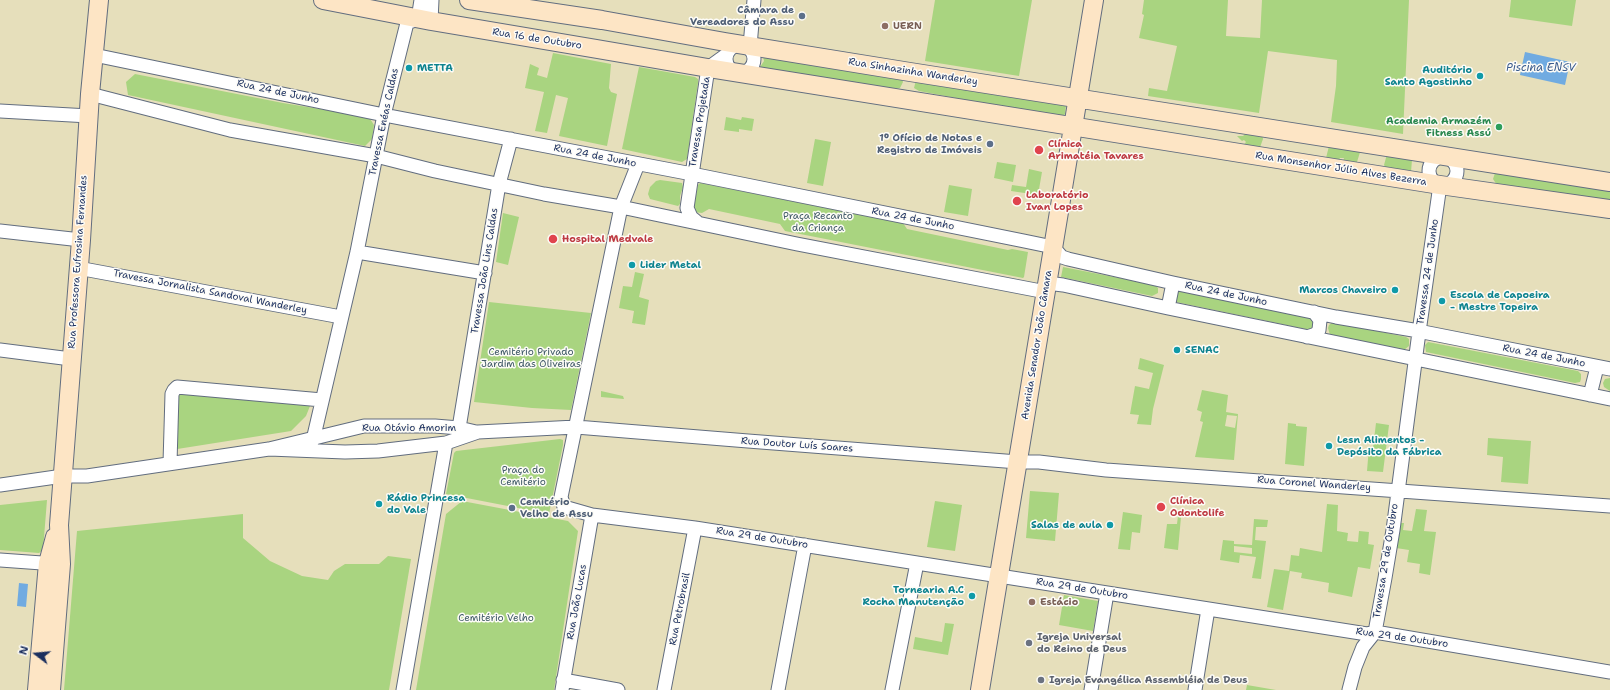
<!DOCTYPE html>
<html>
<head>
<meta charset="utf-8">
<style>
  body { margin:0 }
  #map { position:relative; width:1610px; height:690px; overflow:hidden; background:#e6dfbb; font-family:"Shantell Sans",sans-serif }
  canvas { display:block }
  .north { position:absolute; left:16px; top:634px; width:40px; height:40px; -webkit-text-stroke:3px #fdfcf7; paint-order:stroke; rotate:286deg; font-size:11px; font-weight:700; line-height:16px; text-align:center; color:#1b2f5e }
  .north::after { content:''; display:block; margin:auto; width:14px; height:18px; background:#1b2f5e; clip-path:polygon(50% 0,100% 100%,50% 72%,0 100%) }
</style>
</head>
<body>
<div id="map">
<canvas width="1610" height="690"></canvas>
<div class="north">N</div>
</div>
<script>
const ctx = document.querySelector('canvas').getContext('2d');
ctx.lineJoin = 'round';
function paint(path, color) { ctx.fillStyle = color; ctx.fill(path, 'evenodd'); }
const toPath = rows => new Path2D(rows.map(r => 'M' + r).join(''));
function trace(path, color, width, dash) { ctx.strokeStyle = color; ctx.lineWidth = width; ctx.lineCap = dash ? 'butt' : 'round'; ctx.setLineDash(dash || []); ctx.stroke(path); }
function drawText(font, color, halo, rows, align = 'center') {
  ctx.font = font + ' "Shantell Sans",sans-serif'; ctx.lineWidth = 3; ctx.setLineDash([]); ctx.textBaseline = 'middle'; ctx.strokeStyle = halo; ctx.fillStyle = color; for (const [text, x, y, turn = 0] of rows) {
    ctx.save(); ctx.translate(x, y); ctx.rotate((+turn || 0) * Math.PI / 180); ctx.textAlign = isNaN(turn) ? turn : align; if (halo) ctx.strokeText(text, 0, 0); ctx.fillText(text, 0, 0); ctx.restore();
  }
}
const green = toPath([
  [935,0,1032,0,1019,76,925,61],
  [1144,0,1228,0,1226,36,1260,38,1262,0,1409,0,1403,134,1331,122,1336,86,1337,60,1268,51,1259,113,1148,96,1149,88,1167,91,1177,46,1139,38,1144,15,1142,14],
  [1511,0,1576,0,1572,26,1509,17],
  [553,53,611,64,609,88,611,92,617,94,607,146,559,136,568,98,556,95,547,133,535,131,544,92,525,88,530,64,539,68,537,75,547,78],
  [763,57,902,79,903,82,900,88,895,89,760,67,764,61],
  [639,67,695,77,698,79,698,83,687,159,682,162,622,149],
  [135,74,283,103,369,117,374,125,372,139,365,146,128,95,126,82],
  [916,80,1066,105,1065,114,1063,117,1056,117,919,91,914,88],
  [726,117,741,120,742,117,754,119,752,131,739,129,739,132,724,130],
  [1250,129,1262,134,1263,139,1259,150,1240,149,1246,142,1244,140,1242,141,1237,136,1243,136],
  [815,139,831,142,823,186,807,183],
  [1329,146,1361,149,1357,162,1343,161,1344,158,1340,158,1339,160,1326,158],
  [1387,154,1412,160,1411,172,1388,172,1391,167,1386,168,1384,165],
  [997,162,1016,165,1013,182,994,178],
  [1029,169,1042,172,1038,195,1011,191,1012,185,1026,187],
  [1495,173,1610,189,1610,204,1497,185,1493,179],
  [660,180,682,183,683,187,680,196,680,204,678,206,650,199,648,194,650,187,656,181],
  [700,183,903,223,907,229,1008,250,1012,249,1028,252,1024,277,1023,278,785,231,780,224,709,209,702,213,694,212,693,210,698,185],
  [949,185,972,189,968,216,944,212],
  [503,213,519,217,508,265,496,262],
  [1063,267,1155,285,1158,288,1158,293,1152,296,1061,277],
  [635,272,644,274,639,297,649,300,645,325,632,323,634,311,619,308,623,286,632,287],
  [1178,290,1314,319,1314,328,1310,330,1176,302],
  [489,302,591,313,571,410,532,408,474,402],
  [1333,322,1406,337,1409,339,1409,346,1404,350,1330,335,1328,328,1329,325],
  [1428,342,1578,371,1581,374,1581,379,1580,382,1575,383,1426,352,1425,345],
  [1140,358,1164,365,1153,409,1151,425,1137,424,1139,415,1130,414,1135,386,1149,389,1153,373,1138,369],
  [1610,378,1610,391,1604,387,1603,383,1605,379],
  [176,390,305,398,310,406,306,416,291,431,171,450],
  [1202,390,1228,395,1226,412,1238,414,1234,460,1195,457,1203,422,1200,421,1202,412,1197,410],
  [1227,415,1237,416,1235,428,1225,426],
  [601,391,623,396,624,399,601,397],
  [1288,423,1296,424,1296,426,1307,427,1304,466,1285,464],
  [1376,423,1389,425,1383,472,1367,471,1369,447,1373,448],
  [1488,438,1531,441,1528,484,1501,482,1503,457,1487,455],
  [560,439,563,440,563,445,549,514,446,494,454,453,456,451],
  [1030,491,1059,493,1055,541,1026,538],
  [47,500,43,550,39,553,0,550,0,505],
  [462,501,568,521,578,531,554,690,416,690,446,514],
  [935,501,962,505,955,551,927,547],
  [1327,504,1338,505,1337,531,1348,533,1347,541,1358,542,1359,531,1369,532,1368,544,1374,545,1370,569,1358,567,1352,597,1328,592,1329,583,1301,578,1302,573,1290,571,1283,610,1267,607,1274,569,1289,571,1291,555,1299,556,1300,548,1322,552],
  [1416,509,1427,510,1424,531,1436,532,1430,575,1419,573,1420,564,1407,562,1409,550,1396,548,1400,523,1404,523,1403,530,1412,531],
  [1123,512,1142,515,1140,533,1132,532,1130,550,1118,549],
  [243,514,243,538,270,561,302,576,328,580,334,571,345,564,379,564,388,556,411,559,389,690,64,690,77,531],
  [1178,516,1181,517,1178,550,1164,548,1167,524,1177,524],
  [1254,519,1268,520,1267,527,1256,527,1255,540,1266,541,1261,579,1252,578,1256,557,1240,555,1239,563,1220,560,1223,540,1234,541,1234,544,1252,545],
  [1234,546,1252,548,1252,554,1234,552],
  [1064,595,1098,601,1093,631,1059,625],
  [945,623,954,624,948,655,913,649,915,637,942,642],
  [1247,685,1276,690,1246,690]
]);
const water = toPath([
  [1525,52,1570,62,1565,85,1520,75],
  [19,583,28,584,26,607,17,606]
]);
const street = toPath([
  [431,21,432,0],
  '726 59a14 14 0 1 1 28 0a14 14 0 1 1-28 0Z',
  [750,46,754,0],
  [94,55,384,115,692,174,1024,241,1053,247,1062,257,1068,259,1173,283,1336,317,1413,330,1610,369],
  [90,94,230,130,376,156,435,171,544,194,621,207,797,244,1046,292],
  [0,111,89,116],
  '1429 171a14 14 0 1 1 28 0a14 14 0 1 1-28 0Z',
  [638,164,621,207,561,497,564,507,592,515,695,528,1367,634,1375,632,1610,672],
  [697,222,691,217,687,208,708,68,726,55],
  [0,231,81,240],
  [357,252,485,273],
  [78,268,341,317],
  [1047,283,1063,285,1168,308,1610,399],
  [1168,308,1173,283],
  [1307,337,1316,334,1319,330,1320,320,1314,312],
  [0,350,71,359],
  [1590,395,1597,367],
  [459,428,499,184,511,139],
  [313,440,357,252,384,115,407,23,418,19,421,0],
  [269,449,345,452,378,451,446,443,478,432,576,427,748,441,1018,462,1039,462,1106,470,1610,506],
  [170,463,172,394,174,390,177,387,322,400],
  [0,485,63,476,87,476,269,449,364,426,435,426,459,428,476,432],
  [0,560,56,564],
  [563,680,618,690],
  [403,690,446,443],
  [562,690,592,515],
  [664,690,695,528],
  [778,690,805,545],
  [892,690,917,563],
  [1091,690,1107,593],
  [1195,690,1208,609],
  [1349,690,1355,667,1363,647,1375,632,1385,578,1393,530,1419,332,1440,185]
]);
const secondary = toPath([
  [323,0,431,21,597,49,708,68,1440,185,1610,209],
  [469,0,602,20,725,42,910,72,1610,182],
  [37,690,48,563,55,537],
  [51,690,61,564,59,525,81,240,90,94,99,0],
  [980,690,1094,0]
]);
const markers = [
  [802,16,4,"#5c6f8a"],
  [885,26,4,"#8d6e63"],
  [409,68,4,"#0f9aa8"],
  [1480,76,4,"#0f9aa8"],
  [1499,127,4,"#2e9e5b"],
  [990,144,4,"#5c6f8a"],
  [1039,150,5,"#e0444e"],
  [1017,201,5,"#e0444e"],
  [553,239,5,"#e0444e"],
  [632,265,4,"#0f9aa8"],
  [1395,290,4,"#0f9aa8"],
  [1442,301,4,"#0f9aa8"],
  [1177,350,4,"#0f9aa8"],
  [1329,446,4,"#0f9aa8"],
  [379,504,4,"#0f9aa8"],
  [1161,507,5,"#e0444e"],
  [512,508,4,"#5c6f8a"],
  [1110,525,4,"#0f9aa8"],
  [972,596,4,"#0f9aa8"],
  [1032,602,4,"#8d6e63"],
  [1029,643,4,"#6b7280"],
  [1041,680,4,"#6b7280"]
];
const serviceNames = [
  ["Câmara de",794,10],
  ["Vereadores do Assu",794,22],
  ["1º Ofício de Notas e",982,138],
  ["Registro de Imóveis",982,150],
  ["Cemitério",520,502,"left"],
  ["Velho de Assu",520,514,"left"]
];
const educationNames = [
  ["UERN",893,26],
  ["Estácio",1040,602]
];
const streetNames = [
  ["Rua 16 de Outubro",537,39,9],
  ["Rua Sinhazinha Wanderley",913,72,9],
  ["Rua 24 de Junho",278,92,12],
  ["Travessa Enéas Caldas",384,122,-78],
  ["Travessa Projetada",700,122,-81],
  ["Rua 24 de Junho",595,156,11],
  ["Rua Monsenhor Júlio Alves Bezerra",1341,169,9],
  ["Rua 24 de Junho",913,219,11],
  ["Rua Professora Eufrosina Fernandes",78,262,-86],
  ["Travessa João Lins Caldas",485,271,-81],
  ["Travessa 24 de Junho",1428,272,-82],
  ["Travessa Jornalista Sandoval Wanderley",210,292,11],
  ["Rua 24 de Junho",1226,294,12],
  ["Avenida Senador João Câmara",1037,345,-81],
  ["Rua 24 de Junho",1544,356,11],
  ["Rua Otávio Amorim",409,428],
  ["Rua Doutor Luís Soares",797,445,4],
  ["Rua Coronel Wanderley",1314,484,4],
  ["Rua 29 de Outubro",762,538,9],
  ["Travessa 29 de Outubro",1386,561,-81],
  ["Rua 29 de Outubro",1082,589,9],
  ["Rua João Lucas",577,602,-80],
  ["Rua Petrobrasil",680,609,-79],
  ["Rua 29 de Outubro",1402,638,8]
];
const cultureNames = [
  ["METTA",417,68],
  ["Auditório",1472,70,"right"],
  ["Santo Agostinho",1472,82,"right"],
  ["Lider Metal",640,265],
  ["Marcos Chaveiro",1387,290,"right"],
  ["Escola de Capoeira",1450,295],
  ["- Mestre Topeira",1450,307],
  ["SENAC",1185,350],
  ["Lesn Alimentos -",1337,440],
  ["Depósito da Fábrica",1337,452],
  ["Rádio Princesa",387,498],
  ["do Vale",387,510],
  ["Salas de aula",1102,525,"right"],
  ["Tornearia A.C",964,590,"right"],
  ["Rocha Manutenção",964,602,"right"]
];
const leisureNames = [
  ["Academia Armazém",1491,121],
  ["Fitness Assú",1491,133]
];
const healthNames = [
  ["Clínica",1048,144],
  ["Arimatéia Tavares",1048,156],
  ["Laboratório",1026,195],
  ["Ivan Lopes",1026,207],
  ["Hospital Medvale",562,239],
  ["Clínica",1170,501],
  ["Odontolife",1170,513]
];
const parkNames = [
  ["Praça Recanto",818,216],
  ["da Criança",818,228],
  ["Cemitério Privado",531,352],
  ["Jardim das Oliveiras",531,364],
  ["Praça do",523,470],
  ["Cemitério",523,482],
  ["Cemitério Velho",496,618]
];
const worshipNames = [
  ["Igreja Universal",1037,637],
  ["do Reino de Deus",1037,649],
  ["Igreja Evangélica Assembléia de Deus",1049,680]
];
const waterNames = [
  ["Piscina ENSV",1541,68]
];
paint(green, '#a9d480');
paint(water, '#70abe1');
trace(street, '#626d7f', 15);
trace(secondary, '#626d7f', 20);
trace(street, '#fff', 13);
trace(secondary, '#fde5c5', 18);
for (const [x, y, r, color] of markers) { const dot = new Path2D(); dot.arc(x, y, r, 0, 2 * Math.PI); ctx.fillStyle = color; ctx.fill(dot); trace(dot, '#fdfcf7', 1.5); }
drawText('bold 10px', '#4e5e75', '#fdfcf7', serviceNames, 'right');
drawText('bold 10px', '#785e54', '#fdfcf7', educationNames, 'left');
drawText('10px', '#1b2f5e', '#fdfcf7', streetNames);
drawText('bold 10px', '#0d838f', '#fdfcf7', cultureNames, 'left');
drawText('bold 10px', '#27864d', '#fdfcf7', leisureNames, 'right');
drawText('bold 10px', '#be3a42', '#fdfcf7', healthNames, 'left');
drawText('10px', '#3e5866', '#fdfcf7', parkNames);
drawText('bold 10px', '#5b616d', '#fdfcf7', worshipNames, 'left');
drawText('italic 11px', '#395a8c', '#fdfcf7', waterNames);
</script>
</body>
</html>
